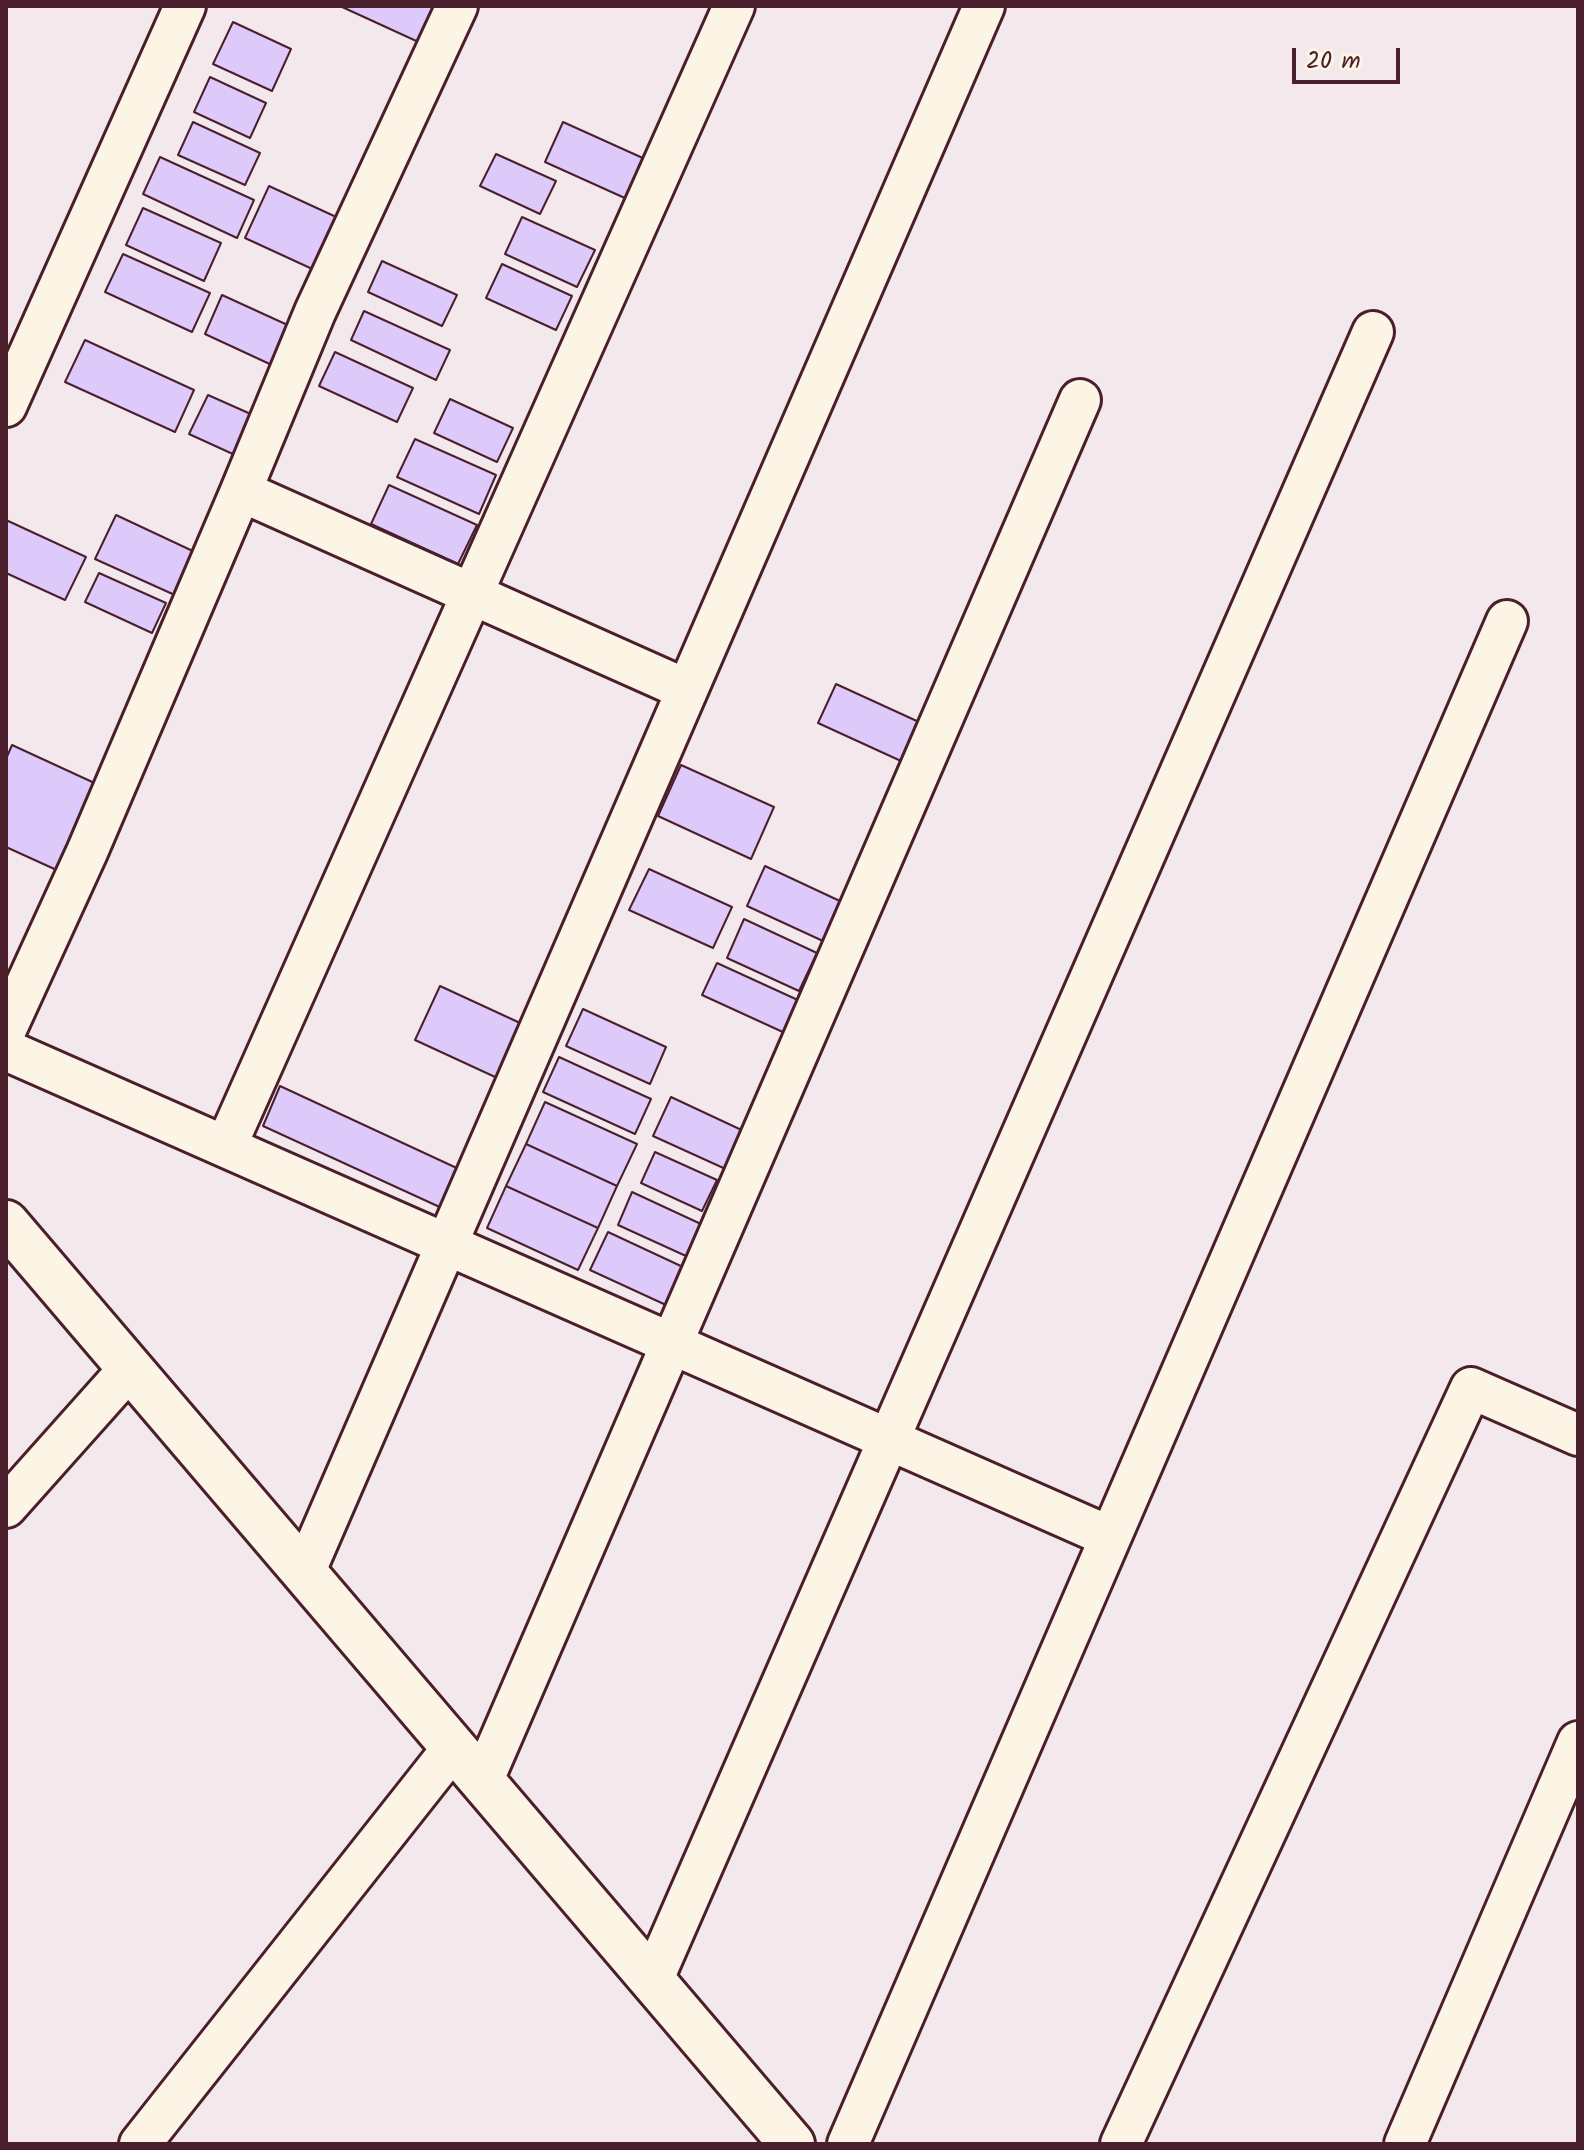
<!DOCTYPE html>
<html>
<head>
<meta charset="utf-8">
<style>
  body { margin:0 }
  #map { position:relative; width:1584px; height:2150px; overflow:hidden; background:#f3e8eb; font-family:Kalam,sans-serif }
  canvas { display:block }
  .frame { position:absolute; inset:0; border:8px solid #4a1f2b; pointer-events:none }
  .scale { position:absolute; left:1292px; top:48px; width:108px; height:36px; box-sizing:border-box; border:4px solid #4a1f2b; border-top:0; padding-left:10px; font-size:24px; line-height:28px; white-space:nowrap; color:#4a1f2b; -webkit-text-stroke:6px #fcf5e5; paint-order:stroke }
</style>
</head>
<body>
<div id="map">
<canvas width="1584" height="2150"></canvas>
<div class="frame"></div>
<div class="scale">20 m</div>
</div>
<script>
const ctx = document.querySelector('canvas').getContext('2d');
ctx.lineJoin = 'round';
function paint(path, color) { ctx.fillStyle = color; ctx.fill(path, 'evenodd'); }
const toPath = rows => new Path2D(rows.map(r => 'M' + r).join(''));
function trace(path, color, width, dash) { ctx.strokeStyle = color; ctx.lineWidth = width; ctx.lineCap = dash ? 'butt' : 'round'; ctx.setLineDash(dash || []); ctx.stroke(path); }
const building = toPath([
  [340,6,442,6,425,45,340,6],
  [233,22,291,49,272,91,213,64,233,22],
  [210,77,266,103,250,138,194,112,210,77],
  [193,122,260,153,245,185,178,155,193,122],
  [563,122,645,159,627,199,545,162,563,122],
  [496,154,556,181,540,214,480,186,496,154],
  [160,157,254,200,237,238,143,194,160,157],
  [269,186,345,221,321,273,245,238,269,186],
  [143,208,221,243,204,281,126,245,143,208],
  [522,217,595,250,577,287,505,254,522,217],
  [123,254,210,293,192,332,105,292,123,254],
  [382,261,457,295,442,326,368,292,382,261],
  [502,264,572,296,556,330,486,298,502,264],
  [222,295,292,327,274,366,205,334,222,295],
  [364,311,450,350,436,380,351,340,364,311],
  [85,340,194,390,175,432,65,382,85,340],
  [335,352,413,388,397,422,319,386,335,352],
  [208,395,253,415,235,455,189,434,208,395],
  [450,399,513,428,497,462,434,433,450,399],
  [415,439,496,475,479,514,397,477,415,439],
  [389,485,477,525,458,564,371,524,389,485],
  [116,515,197,553,177,596,95,559,116,515],
  [6,520,86,557,65,600,6,573,6,520],
  [99,573,166,603,152,633,85,602,99,573],
  [836,684,919,722,901,761,818,723,836,684],
  [12,745,101,786,61,872,6,847,6,759,12,745],
  [681,765,774,807,751,859,658,816,681,765],
  [765,866,842,902,823,941,747,906,765,866],
  [649,869,732,907,713,948,629,910,649,869],
  [744,919,817,953,799,991,727,958,744,919],
  [717,963,800,1001,785,1033,702,995,717,963],
  [440,986,531,1028,506,1082,415,1040,440,986],
  [583,1009,666,1047,650,1084,566,1046,583,1009],
  [559,1057,651,1099,635,1134,543,1092,559,1057],
  [280,1086,461,1170,444,1209,263,1126,280,1086],
  [671,1097,748,1133,730,1171,653,1136,671,1097],
  [545,1102,637,1144,617,1186,526,1144,545,1102],
  [526,1144,617,1186,598,1228,506,1186,526,1144],
  [655,1152,717,1180,702,1211,641,1183,655,1152],
  [506,1186,598,1228,578,1270,487,1228,506,1186],
  [632,1192,701,1224,686,1256,618,1225,632,1192],
  [608,1232,683,1267,666,1305,590,1270,608,1232]
]);
const street = toPath([
  [6,406,185,6],
  [241,491,687,690],
  [6,1029,87,852,241,491,315,312,457,6],
  [6,1050,1110,1537],
  [226,1146,734,6],
  [6,1507,130,1368],
  [304,1573,984,6],
  [482,1782,1080,400],
  [652,1981,1373,332],
  [140,2144,453,1748],
  [848,2144,1507,621],
  [1121,2144,1471,1388,1578,1435],
  [1405,2144,1578,1742]
]);
const secondary = toPath([
  [6,1223,792,2144]
]);
paint(building, '#ddc9fa');
trace(building, '#4a1f2b', 2);
trace(street, '#4a1f2b', 46);
trace(secondary, '#4a1f2b', 50);
trace(street, '#fcf5e5', 40);
trace(secondary, '#fcf5e5', 44);
</script>
</body>
</html>
